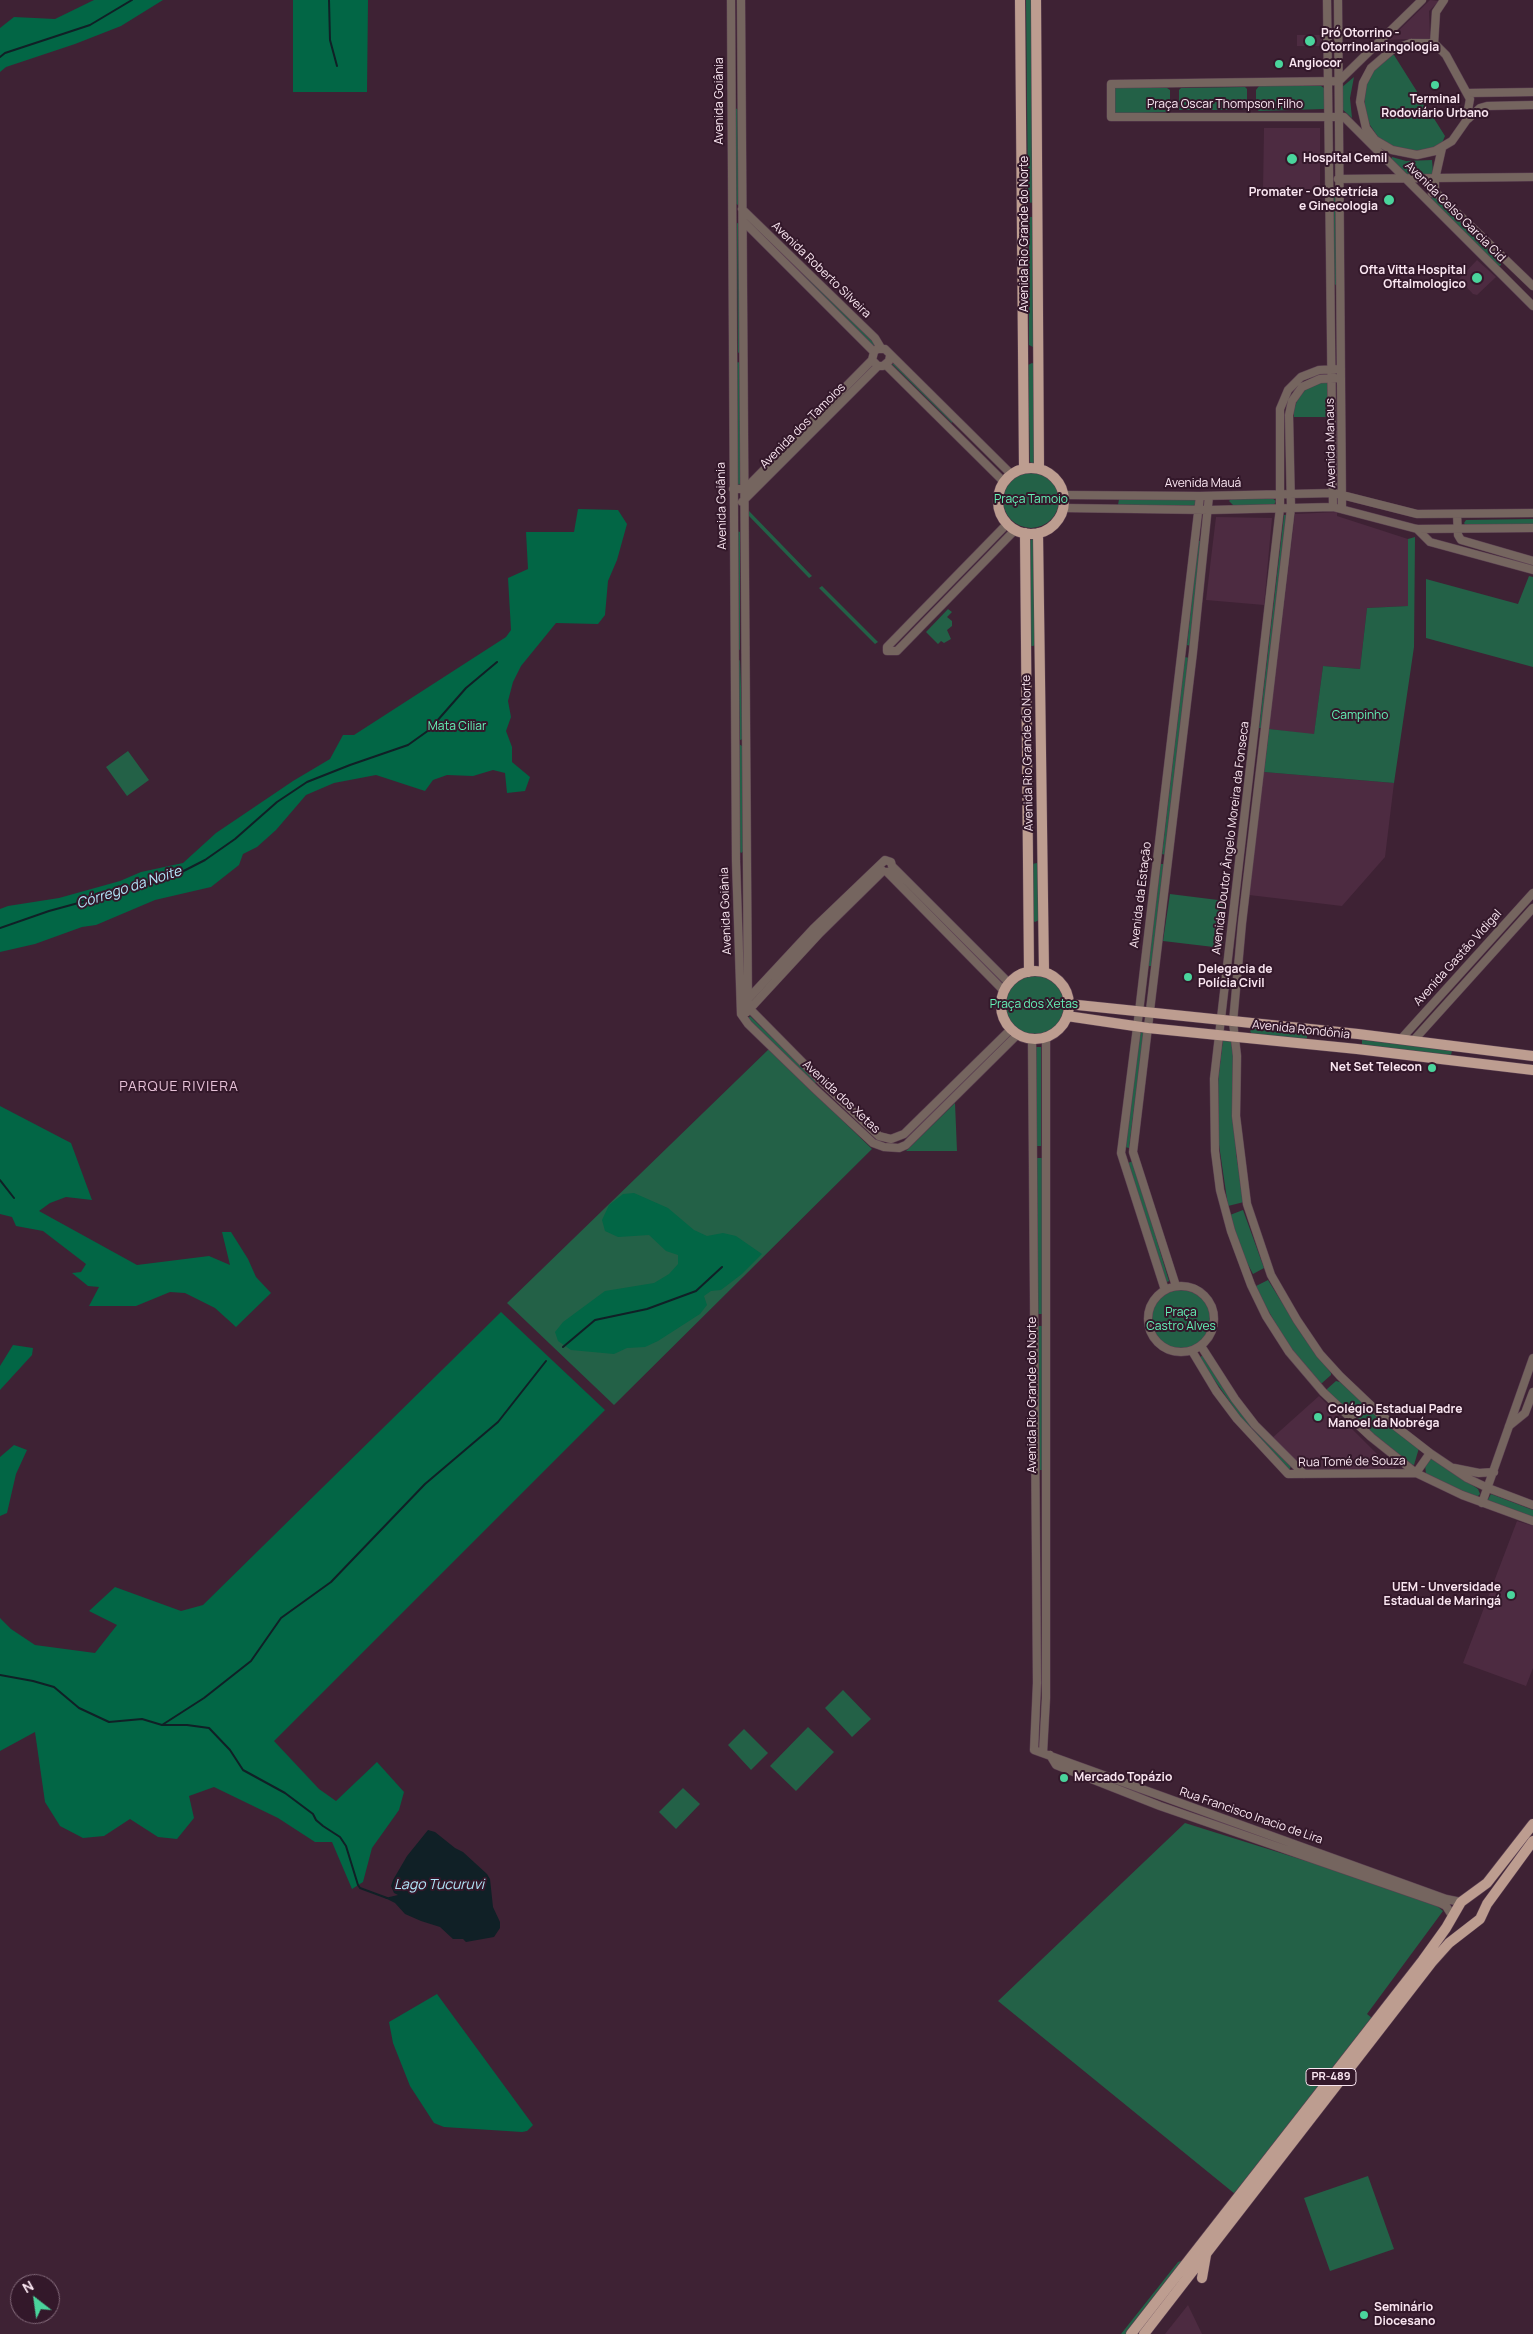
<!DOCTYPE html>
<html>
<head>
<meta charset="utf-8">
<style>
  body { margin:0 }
  #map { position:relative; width:1533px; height:2334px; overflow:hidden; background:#3e2234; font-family:Manrope,sans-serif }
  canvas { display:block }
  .north { position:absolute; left:10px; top:2274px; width:50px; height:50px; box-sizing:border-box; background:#33182a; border:1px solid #836a7a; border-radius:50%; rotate:330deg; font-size:14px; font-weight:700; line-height:20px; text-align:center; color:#fae6f1 }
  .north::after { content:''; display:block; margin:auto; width:18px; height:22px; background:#4ad49c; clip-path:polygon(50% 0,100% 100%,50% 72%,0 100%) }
</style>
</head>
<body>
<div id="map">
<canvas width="1533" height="2334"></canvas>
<div class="north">N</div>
</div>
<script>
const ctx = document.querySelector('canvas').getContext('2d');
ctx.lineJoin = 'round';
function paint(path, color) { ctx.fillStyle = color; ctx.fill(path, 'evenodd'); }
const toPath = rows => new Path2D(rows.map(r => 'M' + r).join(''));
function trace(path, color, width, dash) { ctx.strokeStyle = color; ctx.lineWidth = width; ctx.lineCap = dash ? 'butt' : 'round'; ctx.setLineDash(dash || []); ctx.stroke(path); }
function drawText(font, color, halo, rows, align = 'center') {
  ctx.font = font + ' Manrope,sans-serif'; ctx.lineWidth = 4; ctx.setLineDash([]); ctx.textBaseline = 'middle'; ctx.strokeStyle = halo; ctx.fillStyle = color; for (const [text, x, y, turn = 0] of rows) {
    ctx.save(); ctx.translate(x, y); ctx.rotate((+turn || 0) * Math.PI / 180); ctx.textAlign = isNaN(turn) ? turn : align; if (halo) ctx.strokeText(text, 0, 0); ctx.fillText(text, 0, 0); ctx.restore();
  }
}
const built = toPath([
  [1430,0,1439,1,1429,11,1430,38,1389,40],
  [1297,35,1322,35,1322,46,1297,46],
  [1264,128,1320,128,1320,191,1263,192],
  [1477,260,1496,277,1477,295,1473,294,1459,279],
  [1337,512,1337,516,1408,539,1408,606,1367,608,1360,669,1323,666,1314,735,1269,729,1295,514],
  [1216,517,1272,518,1264,605,1206,600],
  [1264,772,1394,783,1385,857,1342,906,1249,895],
  [1319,1396,1381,1458,1388,1463,1396,1464,1396,1468,1306,1471,1271,1439],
  [1517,1521,1533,1526,1533,1668,1526,1686,1463,1663],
  [1188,2305,1202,2334,1165,2334]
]);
const green = toPath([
  [1026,0,1033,0,1034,201,1031,203,1028,201],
  [1391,55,1394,55,1445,136,1442,143,1431,149,1415,152,1392,146,1378,137,1370,125,1364,108,1366,84,1376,67],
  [1354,77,1350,98,1352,118,1342,109,1341,88],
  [1259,86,1321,86,1324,88,1324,109,1259,111,1256,109,1256,90],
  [1245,87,1247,89,1247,108,1245,110,1179,110,1179,90,1181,88],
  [1115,88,1167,88,1170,90,1170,110,1169,112,1115,114],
  [735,108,739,110,740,203,738,205,735,203],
  [1392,157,1406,161,1432,160,1433,172,1432,174,1408,175,1391,160],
  [1336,187,1338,188,1338,285,1336,285,1334,284,1333,188],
  [1434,195,1501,261,1501,265,1498,267,1431,199],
  [1029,217,1033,217,1035,346,1033,347,1029,345],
  [752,221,876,345,875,349,750,223],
  [737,223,740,224,741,351,738,353],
  [738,362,741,364,740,484,738,485,736,363],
  [1032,363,1035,364,1036,463,1033,464,1030,462,1028,365],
  [892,364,895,364,953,420,952,423],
  [1321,382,1328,383,1329,417,1294,417,1294,409,1298,398,1308,387],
  '1003 500a28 28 0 1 1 56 0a28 28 0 1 1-56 0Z',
  [1272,498,1276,501,1274,505,1233,505,1229,501,1231,499],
  [1119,499,1194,499,1197,501,1194,506,1118,505],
  [749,511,812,576,809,578,747,514],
  [1284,515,1288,515,1262,728,1259,728],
  [1533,519,1533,525,1466,526,1464,523,1466,520],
  [737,531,740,532,740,650,738,649],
  [1415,537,1414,647,1394,783,1264,772,1269,729,1314,734,1323,666,1360,669,1367,608,1408,606,1408,539],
  [1032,539,1034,540,1035,645,1033,646,1029,646,1029,541],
  [1198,541,1203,541,1191,646,1187,645],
  [1529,576,1533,577,1533,667,1426,638,1426,579,1518,604],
  [822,586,878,642,875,644,819,588],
  [948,609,952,612,947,617,952,621,952,626,947,630,951,639,944,643,941,641,938,644,926,632],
  [1185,657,1189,658,1166,855,1162,854],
  [740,660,743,739,740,740,738,661],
  [739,744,742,746,744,851,741,853,739,851],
  [128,751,149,780,127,796,106,767],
  [1037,863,1038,864,1039,920,1035,922,1032,920,1032,864],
  [1160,864,1165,864,1152,966,1148,966],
  [1170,894,1226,901,1222,948,1163,941],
  '1004 1005a30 30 0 1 1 60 0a30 30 0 1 1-60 0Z',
  [750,1016,817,1081,814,1084,748,1019],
  [1254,1028,1307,1033,1307,1039,1252,1034,1250,1031],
  [1140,1030,1144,1031,1129,1148,1125,1147],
  [1223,1039,1233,1039,1236,1153,1244,1202,1228,1206,1217,1131,1217,1090],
  [1364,1039,1452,1051,1451,1055,1362,1046,1362,1040],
  [1035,1047,1041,1047,1041,1146,1035,1146],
  [769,1049,872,1149,614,1405,507,1303],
  [955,1103,957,1151,906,1151],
  [1036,1158,1042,1158,1043,1314,1036,1314],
  [1133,1161,1169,1281,1165,1283,1128,1163],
  [1243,1210,1264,1268,1253,1274,1243,1255,1230,1215],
  [1268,1280,1304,1338,1331,1373,1331,1375,1322,1383,1319,1383,1290,1348,1255,1288,1256,1286],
  '1151 1320a30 30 0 1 1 60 0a30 30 0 1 1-60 0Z',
  [1037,1326,1043,1326,1042,1470,1036,1470],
  [1203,1355,1222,1386,1258,1433,1291,1466,1290,1469,1289,1470,1244,1422,1199,1358],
  [1336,1381,1340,1382,1377,1415,1419,1448,1414,1465,1407,1463,1358,1421,1327,1392,1327,1389],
  [1429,1459,1435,1459,1478,1489,1480,1494,1477,1497,1459,1490,1426,1474,1425,1465],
  [1491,1494,1533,1510,1533,1518,1487,1501],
  [843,1690,871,1719,852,1737,825,1708],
  [808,1727,834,1752,796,1791,770,1766],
  [744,1729,768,1753,751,1770,728,1745],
  [683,1788,700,1804,676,1829,659,1812],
  [1185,1823,1316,1864,1437,1906,1443,1911,1367,2014,1372,2018,1235,2194,998,2001],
  [1368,2176,1394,2249,1330,2271,1304,2198],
  [1181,2261,1183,2263,1129,2334,1121,2334,1178,2262]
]);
const forest = toPath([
  [94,0,163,0,121,26,75,44,6,67,0,72,0,28,14,17,55,19],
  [293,0,368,0,367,92,293,92],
  [578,509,618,510,627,524,617,560,608,581,605,615,598,624,556,623,521,666,513,682,508,701,511,717,506,731,512,747,512,762,530,777,525,791,507,793,505,773,493,770,473,776,447,775,433,780,425,791,376,775,334,783,306,795,276,830,257,847,243,854,239,865,211,887,155,900,96,925,82,927,35,944,0,952,0,909,8,906,59,898,120,881,141,872,183,863,216,833,293,781,330,759,343,735,354,735,506,637,511,630,508,578,528,569,526,532,574,532],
  [0,1106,71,1143,92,1200,66,1197,50,1203,39,1211,137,1265,209,1256,230,1265,222,1232,231,1232,248,1259,256,1277,271,1293,236,1327,215,1308,185,1293,170,1292,136,1306,89,1306,99,1287,88,1286,72,1273,81,1272,86,1264,43,1231,16,1226,12,1217,0,1214],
  [634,1193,668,1208,694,1230,707,1236,723,1233,736,1236,762,1254,742,1274,721,1290,711,1291,704,1296,707,1305,700,1314,658,1341,645,1347,627,1348,614,1354,571,1350,558,1341,555,1332,563,1322,605,1291,654,1283,669,1274,678,1264,678,1255,666,1251,649,1235,618,1237,605,1231,602,1220,609,1205,623,1194],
  [501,1312,605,1410,274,1741,319,1789,336,1801,377,1762,404,1792,399,1810,372,1848,363,1882,352,1889,332,1842,315,1842,278,1818,214,1787,189,1796,194,1818,177,1839,158,1837,130,1819,104,1836,83,1838,60,1826,45,1802,35,1732,0,1751,0,1618,11,1629,35,1645,95,1653,117,1625,89,1611,115,1587,181,1611,203,1605],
  [13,1345,33,1348,32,1355,0,1390,0,1366],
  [14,1445,27,1450,16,1474,7,1513,0,1516,0,1457],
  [437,1994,533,2125,527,2131,522,2132,444,2127,434,2123,410,2086,393,2043,389,2022]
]);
const water = toPath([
  [428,1830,435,1832,455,1848,463,1852,487,1874,490,1879,493,1907,500,1922,500,1928,494,1937,466,1942,463,1939,453,1939,440,1927,421,1921,405,1914,395,1903,385,1898,398,1895,394,1893,391,1886,393,1880,407,1856]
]);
const stream = toPath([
  [329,0,330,40,337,66],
  [0,57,5,53,90,25,132,0],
  [0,928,49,911,170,878,205,860,235,839,277,802,307,782,350,765,408,745,429,730,466,688,497,662],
  [0,1180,14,1198],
  [563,1347,595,1320,647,1309,696,1291,722,1267],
  [0,1675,33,1681,54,1687,79,1708,109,1722,142,1719,162,1725,187,1725,209,1728,230,1750,243,1770,285,1793,313,1814,316,1820,323,1826,340,1837,346,1846,358,1885,360,1888,387,1898],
  [162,1725,204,1698,251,1661,281,1618,331,1582,425,1484,498,1422,546,1361]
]);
const minor = toPath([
  [731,0,736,861,741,1014,748,1024,815,1089,873,1143,884,1147,899,1148,906,1145,1018,1034],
  [741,0,748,1007,821,1081,879,1136,891,1139,904,1134,1011,1029],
  [1327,0,1333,507],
  [1338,0,1342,508],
  [1422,0,1339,81,1111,84,1111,117,1344,117,1533,306],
  [1411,43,1430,43,1437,46,1446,55,1470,99,1466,121,1452,141,1435,151,1417,155,1392,150,1375,140,1366,128,1360,102,1363,83,1371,68,1392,50,1411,43],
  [1434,44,1436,12,1444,0],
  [1468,93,1533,92],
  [1468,119,1480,108,1487,106,1533,105],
  [1338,179,1533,177],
  [1422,179,1533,286],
  [1432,193,1435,191,1435,179,1442,148],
  [742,209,875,338,881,348],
  [743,221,874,352],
  [890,356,889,361,883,366,878,366,872,360,874,352,877,349,885,349,1011,474],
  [886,365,1004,482],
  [1341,369,1319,370,1301,377,1288,390,1280,409,1280,508,1214,1079,1215,1151,1220,1190,1231,1231,1251,1285,1266,1316,1289,1352,1323,1392,1371,1437,1416,1473,1462,1495,1533,1521],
  [1341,378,1320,379,1302,387,1292,401,1289,415,1291,508,1242,923,1233,1022,1237,1056,1236,1116,1247,1204,1271,1275,1297,1320,1320,1354,1340,1376,1381,1415,1430,1453,1467,1478,1488,1488,1533,1505],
  [733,489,745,489,872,360],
  [1064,495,1200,496,1334,493,1417,514,1533,513],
  [742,502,878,366],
  [1063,508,1209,510,1333,507,1417,529,1533,528],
  [1457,514,1458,535,1461,540,1533,561],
  [1007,524,887,647,887,651,897,651,1015,530],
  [1417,529,1430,542,1533,570],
  [887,872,1004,991],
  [746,1001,813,929,885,860,891,862,892,866,1009,983],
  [747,1012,819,934,883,871],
  [1032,1038,1037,1683,1034,1750,1446,1899,1461,1902],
  [1401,1039,1533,893],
  [1413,1041,1533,908],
  '1148 1319a33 33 0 1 1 66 0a33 33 0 1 1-66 0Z',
  [1176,1286,1133,1152,1193,652,1209,496],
  [1165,1290,1121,1153,1139,1012,1200,496],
  [1201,1346,1235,1399,1255,1425,1304,1474],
  [1192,1351,1216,1391,1237,1419,1288,1474,1416,1473],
  [1509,1426,1525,1413,1533,1392],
  [1454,1468,1479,1473,1494,1472],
  [1416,1473,1430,1453],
  [1482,1503,1533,1358],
  [1043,1753,1046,1698,1046,1036],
  [1050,1755,1056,1765,1160,1806,1440,1903,1446,1906,1453,1917]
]);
const major = toPath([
  [1020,0,1024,468],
  [1036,0,1039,469],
  '998 501a33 33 0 1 1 66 0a33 33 0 1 1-66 0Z',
  [1025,533,1029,972],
  [1038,533,1044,972],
  '1001 1005a34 34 0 1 1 68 0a34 34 0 1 1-68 0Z',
  [1068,1004,1358,1034,1533,1056],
  [1067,1016,1148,1028,1357,1049,1533,1070],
  [1202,2278,1206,2255],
  [1131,2334,1423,1960,1446,1928,1461,1902,1487,1883,1533,1824],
  [1144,2334,1432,1962,1449,1943,1480,1919,1487,1904,1533,1841]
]);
const markers = [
  [1310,41,6,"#4ad49c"],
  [1279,64,5,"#4ad49c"],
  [1435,85,5,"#4ad49c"],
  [1292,159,6,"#4ad49c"],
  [1389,200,6,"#4ad49c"],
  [1477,278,6,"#4ad49c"],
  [1188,977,5,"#4ad49c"],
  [1432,1068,5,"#4ad49c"],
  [1318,1417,5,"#4ad49c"],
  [1511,1595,5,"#4ad49c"],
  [1064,1778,5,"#4ad49c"],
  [1364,2315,5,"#4ad49c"]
];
const shields = [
  [1331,2077,50]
];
const shieldNames = [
  ["PR-489",1331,2077]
];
const poiNames = [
  ["Pró Otorrino -",1321,34],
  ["Otorrinolaringologia",1321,48],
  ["Angiocor",1289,64],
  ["Terminal",1435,100,"center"],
  ["Rodoviário Urbano",1435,114,"center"],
  ["Hospital Cemil",1303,159],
  ["Promater - Obstetrícia",1378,193,"right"],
  ["e Ginecologia",1378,207,"right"],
  ["Ofta Vitta Hospital",1466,271,"right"],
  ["Oftalmologico",1466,285,"right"],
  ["Delegacia de",1198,970],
  ["Polícia Civil",1198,984],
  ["Net Set Telecon",1422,1068,"right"],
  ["Colégio Estadual Padre",1328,1410],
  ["Manoel da Nobréga",1328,1424],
  ["UEM - Unversidade",1501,1588,"right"],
  ["Estadual de Maringá",1501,1602,"right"],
  ["Mercado Topázio",1074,1778],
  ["Seminário",1374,2308],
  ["Diocesano",1374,2322]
];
const streetNames = [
  ["Avenida Goiânia",720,101,-90],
  ["Praça Oscar Thompson Filho",1225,105],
  ["Avenida Celso Garcia Cid",1455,212,45],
  ["Avenida Rio Grande do Norte",1025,234,-90],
  ["Avenida Roberto Silveira",821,270,44],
  ["Avenida dos Tamoios",803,426,-45],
  ["Avenida Manaus",1331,443,-91],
  ["Avenida Mauá",1203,484],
  ["Avenida Goiânia",722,506,-91],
  ["Avenida Rio Grande do Norte",1028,753,-91],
  ["Avenida Doutor Ângelo Moreira da Fonseca",1231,838,-83],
  ["Avenida da Estação",1141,895,-83],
  ["Avenida Goiânia",726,911,-92],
  ["Avenida Gastão Vidigal",1458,958,-48],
  ["Avenida Rondônia",1301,1030,6],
  ["Avenida dos Xetas",841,1097,43],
  ["Avenida Rio Grande do Norte",1033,1395,-90],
  ["Rua Tomé de Souza",1352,1462,-1],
  ["Rua Francisco Inacio de Lira",1251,1816,19]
];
const parkNames = [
  ["Praça Tamoio",1031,500],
  ["Campinho",1360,716],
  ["Mata Ciliar",457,727],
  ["Praça dos Xetas",1034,1005],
  ["Praça",1181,1313],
  ["Castro Alves",1181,1327]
];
const waterNames = [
  ["Córrego da Noite",129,888,-18],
  ["Lago Tucuruvi",439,1885]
];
const neighbourhoodNames = [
  ["PARQUE RIVIERA",179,1087]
];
paint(built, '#4d2b41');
paint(green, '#236147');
paint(forest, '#026645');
paint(water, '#102026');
trace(stream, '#102026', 2);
trace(minor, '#5c4152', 9);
trace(major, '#5c4152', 11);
trace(minor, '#75655f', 8);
trace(major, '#bd9d90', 10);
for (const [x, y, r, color] of markers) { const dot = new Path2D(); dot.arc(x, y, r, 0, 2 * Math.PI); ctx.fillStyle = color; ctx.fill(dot); trace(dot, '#33182a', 2); }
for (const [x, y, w] of shields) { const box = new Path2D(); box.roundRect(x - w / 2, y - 8.5, w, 17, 4); ctx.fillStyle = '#33182a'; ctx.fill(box); trace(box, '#fae6f1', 1); }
drawText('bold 11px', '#fae6f1', null, shieldNames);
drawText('bold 12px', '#fae6f1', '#33182a', poiNames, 'left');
drawText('12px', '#fae6f1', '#33182a', streetNames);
drawText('12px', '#64f3b7', '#33182a', parkNames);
drawText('italic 14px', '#b2e7fa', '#33182a', waterNames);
ctx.letterSpacing = '1px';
drawText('14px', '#e6c1d7', '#33182a', neighbourhoodNames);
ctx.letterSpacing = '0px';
</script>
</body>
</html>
